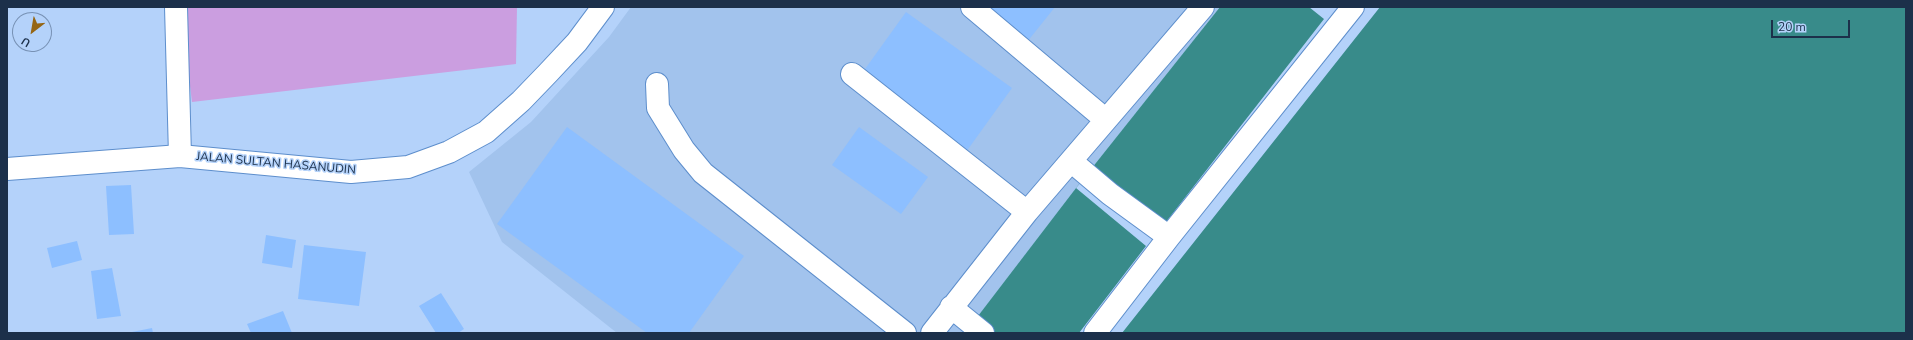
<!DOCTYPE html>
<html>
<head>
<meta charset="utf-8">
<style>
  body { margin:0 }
  #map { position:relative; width:1913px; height:340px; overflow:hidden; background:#b4d2fa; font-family:"Nunito Sans",sans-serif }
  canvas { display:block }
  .frame { position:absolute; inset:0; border:8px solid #1c304a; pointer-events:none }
  .north { position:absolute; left:12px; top:12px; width:40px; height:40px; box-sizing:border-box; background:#b4d2fa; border:1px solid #7791b4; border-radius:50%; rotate:211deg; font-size:11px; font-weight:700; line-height:16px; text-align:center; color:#1c304a }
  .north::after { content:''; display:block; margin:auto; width:14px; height:18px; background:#956615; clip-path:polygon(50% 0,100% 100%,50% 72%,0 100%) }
  .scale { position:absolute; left:1771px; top:20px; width:79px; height:18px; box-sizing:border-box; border:2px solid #1c304a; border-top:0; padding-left:5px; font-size:12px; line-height:14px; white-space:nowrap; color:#1c304a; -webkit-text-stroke:3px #b4d2fa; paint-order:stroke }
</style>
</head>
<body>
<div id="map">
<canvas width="1913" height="340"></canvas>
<div class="frame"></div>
<div class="north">U</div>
<div class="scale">20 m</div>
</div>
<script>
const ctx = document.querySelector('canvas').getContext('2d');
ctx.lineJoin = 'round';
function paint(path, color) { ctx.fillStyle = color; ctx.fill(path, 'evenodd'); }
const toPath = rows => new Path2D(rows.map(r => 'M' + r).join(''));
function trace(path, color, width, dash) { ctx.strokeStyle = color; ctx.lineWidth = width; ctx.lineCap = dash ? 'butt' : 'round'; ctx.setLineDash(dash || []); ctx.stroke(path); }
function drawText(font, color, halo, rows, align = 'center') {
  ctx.font = font + ' "Nunito Sans",sans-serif'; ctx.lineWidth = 3; ctx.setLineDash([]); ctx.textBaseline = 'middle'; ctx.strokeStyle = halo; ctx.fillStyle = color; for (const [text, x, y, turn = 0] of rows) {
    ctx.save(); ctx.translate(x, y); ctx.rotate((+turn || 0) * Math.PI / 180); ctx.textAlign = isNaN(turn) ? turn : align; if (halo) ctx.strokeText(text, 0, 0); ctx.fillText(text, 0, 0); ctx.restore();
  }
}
const built = toPath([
  [631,7,1220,7,1076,188,965,333,617,333,502,242,469,172,531,122,609,37]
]);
const green = toPath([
  [180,7,517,7,516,64,192,102]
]);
const water = toPath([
  [1220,7,1906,7,1906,333,965,333,1076,188]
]);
const pier = toPath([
  [1309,7,1380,7,1122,333,1079,333,1146,246,1076,188,1093,168,1166,222,1324,19]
]);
const building = toPath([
  [983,7,1055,7,1027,42],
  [906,12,1012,88,966,152,860,76],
  [567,127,744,256,689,333,647,333,497,224],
  [859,127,928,177,901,214,832,165],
  [131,185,134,234,109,235,106,186],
  [266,235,296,240,292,268,262,263],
  [77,241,82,260,52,268,47,248],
  [304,245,366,252,359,306,298,299],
  [112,268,121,316,97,319,91,271],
  [441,293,464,329,458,333,436,333,419,306],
  [283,311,292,333,251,333,247,324],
  [152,328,153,333,133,333,132,332]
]);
const minor = toPath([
  [176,7,180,156],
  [972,7,1106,120],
  [852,74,1027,212],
  [657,84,658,108,684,150,703,173,905,333],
  [1071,161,1110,194,1169,237],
  [951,307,983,333],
  [932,333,1027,212,1203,7],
  [1095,333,1169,237,1353,7]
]);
const highway = toPath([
  [7,169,180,156,351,172,408,167,449,152,486,132,521,101,548,73,577,42,603,7]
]);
const streetNames = [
  ["JALAN SULTAN HASANUDIN",276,164,5]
];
paint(built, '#a2c3ed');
paint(green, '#cb9ee0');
paint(water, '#388b8a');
paint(pier, '#b4d2fa');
paint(building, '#8dbfff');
trace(minor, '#5d8ecc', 24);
trace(highway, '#5d8ecc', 24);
trace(minor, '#fff', 22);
trace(highway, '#fff', 22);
drawText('12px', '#1c304a', '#b4d2fa', streetNames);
</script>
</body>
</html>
